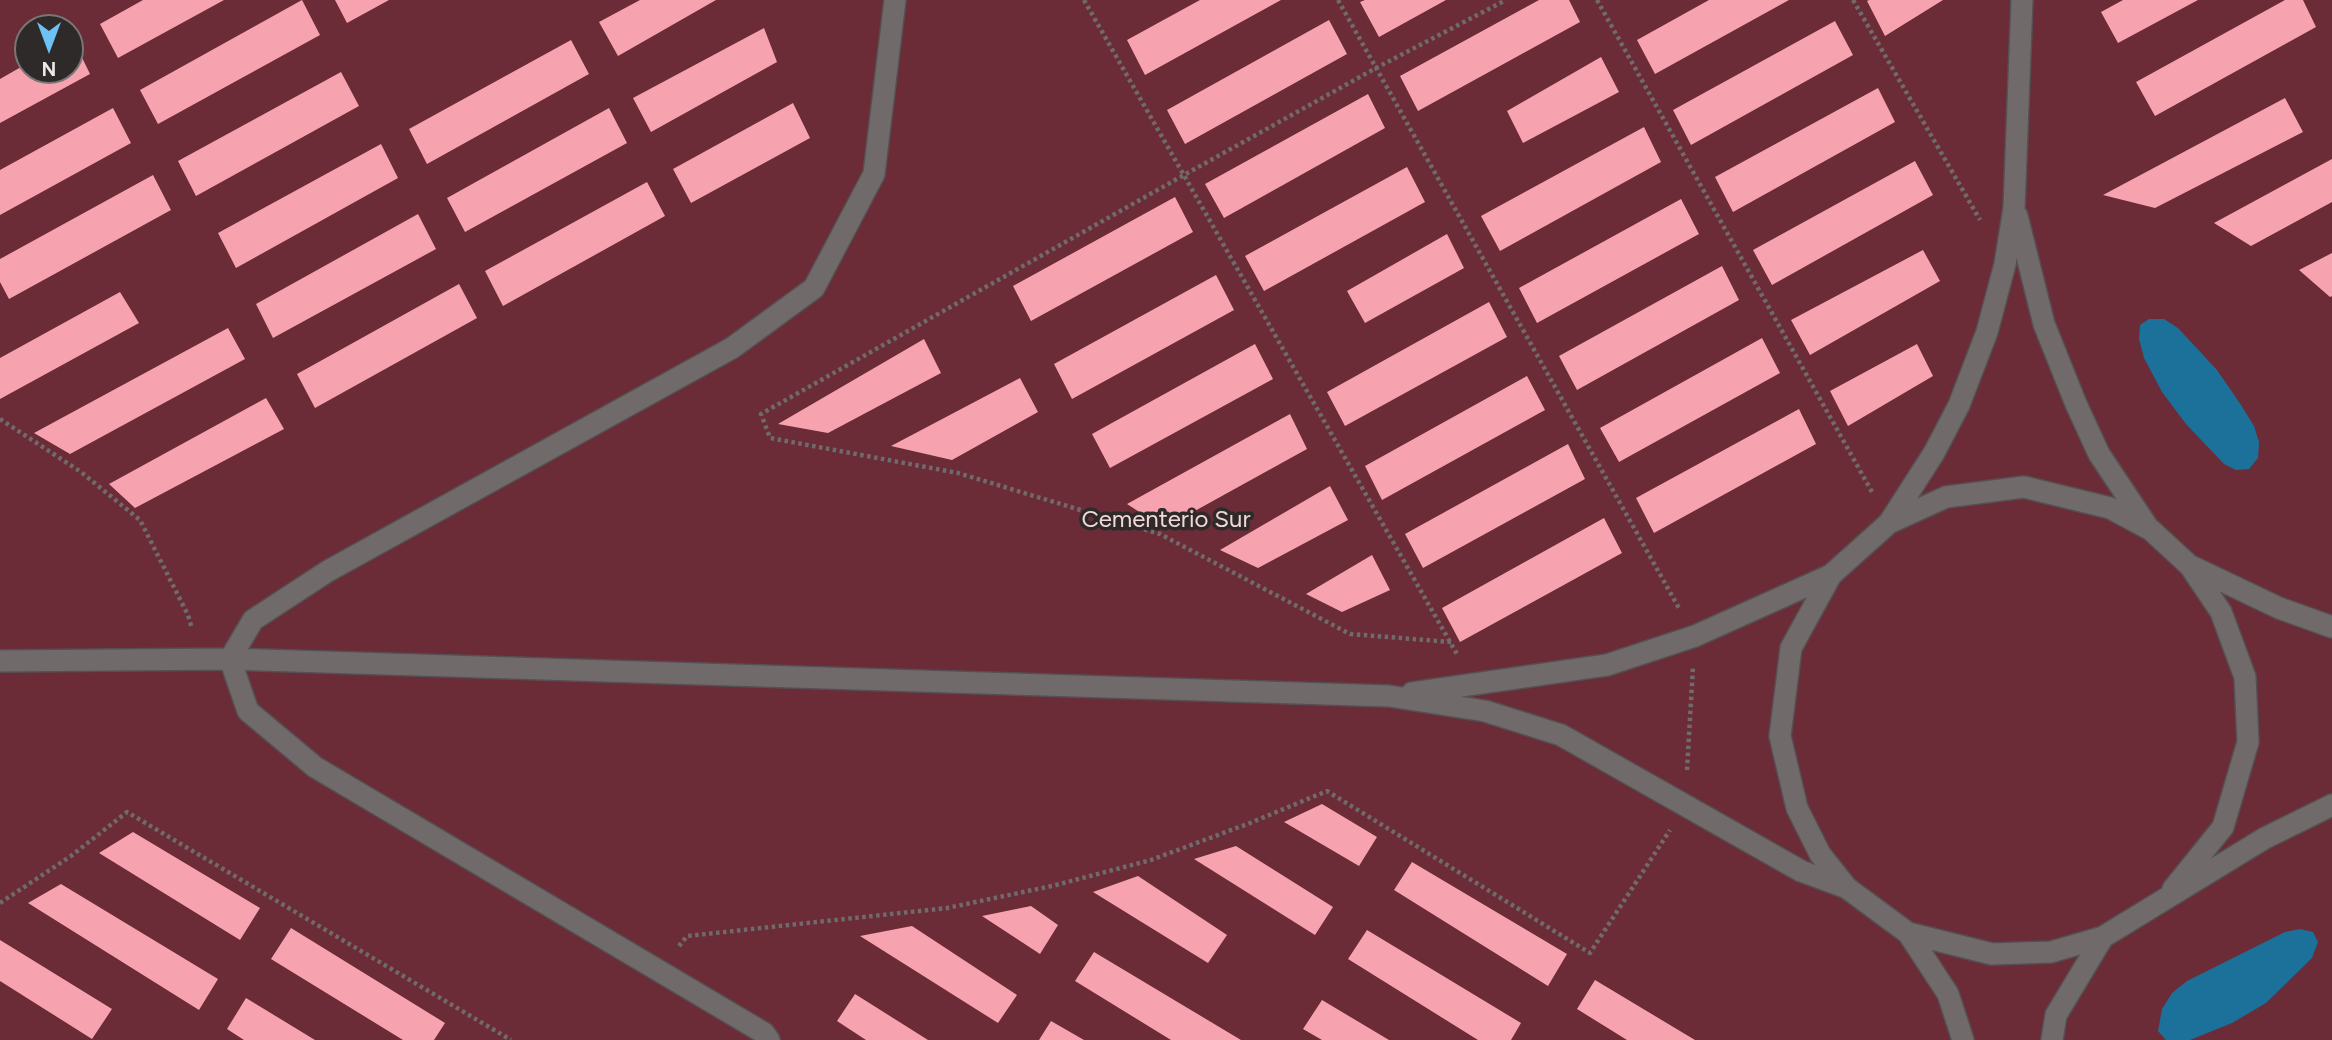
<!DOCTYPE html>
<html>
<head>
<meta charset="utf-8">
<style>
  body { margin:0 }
  #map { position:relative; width:2332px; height:1040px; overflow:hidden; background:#393434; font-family:Figtree,sans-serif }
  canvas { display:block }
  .north { position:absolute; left:14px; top:14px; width:70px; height:70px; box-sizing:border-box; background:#2f2a2a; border:2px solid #7a7676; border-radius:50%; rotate:180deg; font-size:19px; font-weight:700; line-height:28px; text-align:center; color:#eae7e7 }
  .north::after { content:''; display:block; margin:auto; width:24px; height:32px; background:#6ec2f3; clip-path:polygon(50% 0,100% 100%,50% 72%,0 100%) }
</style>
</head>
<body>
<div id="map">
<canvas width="2332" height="1040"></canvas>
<div class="north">N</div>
</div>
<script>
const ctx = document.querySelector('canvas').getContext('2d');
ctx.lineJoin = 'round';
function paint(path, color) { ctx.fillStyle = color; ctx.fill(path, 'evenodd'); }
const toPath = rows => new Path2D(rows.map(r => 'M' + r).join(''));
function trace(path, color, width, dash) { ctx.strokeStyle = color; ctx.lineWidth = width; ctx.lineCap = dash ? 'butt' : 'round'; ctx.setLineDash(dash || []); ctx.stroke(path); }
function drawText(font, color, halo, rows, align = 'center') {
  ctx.font = font + ' Figtree,sans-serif'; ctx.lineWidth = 7; ctx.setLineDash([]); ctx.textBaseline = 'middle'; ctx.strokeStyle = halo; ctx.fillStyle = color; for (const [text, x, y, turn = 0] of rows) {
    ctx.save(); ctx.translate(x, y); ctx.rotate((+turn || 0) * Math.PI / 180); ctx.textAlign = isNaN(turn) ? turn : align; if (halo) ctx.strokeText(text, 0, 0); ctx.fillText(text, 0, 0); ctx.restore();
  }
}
const green = toPath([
  [0,0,2332,0,2332,1040,0,1040],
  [28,28,70,28,70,70,28,70]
]);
const water = toPath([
  [2149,319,2164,319,2178,328,2217,370,2241,405,2254,426,2259,442,2258,458,2249,469,2236,470,2224,464,2186,424,2162,392,2144,358,2139,339,2140,325],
  [2300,929,2313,932,2318,942,2312,958,2266,1003,2232,1023,2190,1040,2166,1040,2158,1031,2162,1009,2172,993,2187,981,2285,932]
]);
const building = toPath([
  [143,0,224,0,118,58,100,24],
  [302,0,320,35,158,124,140,90],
  [335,0,389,0,347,23],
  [640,0,716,0,618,56,599,22],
  [1200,0,1281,0,1145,75,1127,40],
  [1365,0,1446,0,1379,37,1360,2],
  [1539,0,1569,0,1580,22,1418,111,1400,76],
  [1709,0,1789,0,1655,74,1637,40],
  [1869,0,1943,0,1885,36,1867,1],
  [2123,0,2198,0,2118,43,2101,12],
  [2285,0,2303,0,2316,27,2155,116,2136,82],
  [1329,20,1347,54,1185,144,1167,110],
  [1835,21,1853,55,1691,145,1673,110],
  [764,28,777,62,651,132,633,98],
  [73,39,90,74,0,123,0,79,28,63,28,70,70,70,70,40],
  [571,40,589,74,427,164,409,129],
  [1601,57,1619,92,1523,143,1507,111],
  [341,72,359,106,196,196,178,161],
  [1878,88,1895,122,1733,212,1715,177],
  [1368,94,1385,128,1224,218,1205,184],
  [2285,98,2303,132,2155,208,2103,195],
  [793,103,810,138,691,203,673,169],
  [113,108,131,143,0,215,0,170],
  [609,108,627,143,465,232,447,198],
  [1644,127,1661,162,1500,251,1481,216],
  [381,144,398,178,236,268,218,233],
  [2332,159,2332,202,2251,246,2214,223],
  [1915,161,1933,195,1772,285,1753,250],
  [1407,167,1425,202,1264,291,1245,256],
  [153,175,171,210,9,299,0,282,0,259],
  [647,182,665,216,503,306,485,271],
  [1175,197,1193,232,1031,321,1013,286],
  [1681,199,1699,234,1537,323,1519,288],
  [418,214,436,249,273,338,256,304],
  [1447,234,1464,268,1365,323,1347,291],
  [1923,250,1940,281,1810,355,1791,320],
  [2332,253,2332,296,2330,297,2299,270],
  [1722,266,1739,300,1577,390,1559,356],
  [1216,275,1234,310,1072,399,1054,364],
  [459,284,477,318,315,408,297,374],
  [120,292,139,323,0,399,0,358],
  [1489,302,1507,337,1345,426,1327,392],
  [228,328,245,359,70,454,34,433],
  [1762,338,1780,373,1619,462,1600,428],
  [924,339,941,373,828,433,778,424],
  [1255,344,1273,379,1110,468,1092,434],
  [1917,344,1933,376,1848,426,1830,391],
  [1527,376,1545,410,1382,500,1365,466],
  [1020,378,1038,412,952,460,891,446],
  [266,398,284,429,135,508,109,484],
  [1799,409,1816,444,1654,533,1636,498],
  [1290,414,1307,449,1164,528,1127,504],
  [1568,444,1585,479,1423,568,1405,534],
  [1330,486,1348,520,1258,568,1220,550],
  [1604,518,1622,553,1460,642,1442,608],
  [1372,555,1390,590,1342,612,1306,594],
  [1322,804,1377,837,1359,866,1284,822],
  [133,832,260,908,240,940,99,853],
  [1236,846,1333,907,1315,935,1194,859],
  [1412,862,1567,954,1548,986,1394,890],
  [1138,876,1227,935,1208,963,1093,892],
  [61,884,218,979,199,1010,28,903],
  [1031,906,1058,925,1040,954,982,916],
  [912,926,1017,995,998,1023,860,936],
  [291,928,445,1023,434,1040,403,1040,271,959],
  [1367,930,1521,1023,1511,1040,1478,1040,1348,959],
  [0,940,112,1009,92,1039,0,981],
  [1094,952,1241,1040,1171,1040,1075,981],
  [1595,980,1695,1040,1627,1040,1577,1009],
  [855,994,928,1040,866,1040,837,1021],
  [246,998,315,1040,244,1040,227,1029],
  [1322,1000,1389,1040,1322,1040,1303,1029],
  [1051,1021,1084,1040,1039,1040]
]);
const path = toPath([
  [1084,0,1458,656],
  [1338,0,1680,610],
  [1597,0,1872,492],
  [1853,0,1980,220],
  [0,419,81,472,140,520,188,615,192,629],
  [1451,642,1350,634,1160,534,958,473,770,438,761,414,1184,175,1376,68,1506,0],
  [1687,770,1693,667],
  [0,903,71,856,127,812,511,1040],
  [679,946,687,936,947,908,1052,886,1151,860,1250,823,1327,791,1590,953,1670,830]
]);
const minor = toPath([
  [2017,216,2044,324,2076,404,2099,454,2147,526],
  [1889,523,1934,453,1959,405,1987,332,2005,264,2014,208,2022,0],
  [2193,567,2279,608,2332,627],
  [1831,575,1791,648,1780,736,1797,808,1820,854,1847,888],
  [0,661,230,659,1389,696,1485,711,1561,735,1801,871,1847,888,1908,933,1992,954,2051,952,2103,937,2265,838,2332,805],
  [1412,693,1607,665,1695,636,1831,575,1889,523,1946,497,2024,487,2110,508,2151,530,2190,566,2221,612,2245,677,2248,742,2223,827,2173,889],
  [1908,933,1948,994,1963,1040],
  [769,1040,764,1033,315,767,248,711,230,659,253,620,328,571,732,348,814,288,874,174,895,0],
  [2052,1040,2056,1015,2103,937]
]);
const parkNames = [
  ["Cementerio Sur",1166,520]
];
paint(green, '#6b2b37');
paint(water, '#1c719b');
paint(building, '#f7a3af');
trace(minor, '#555051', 24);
trace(path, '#706b6b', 4.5, [3.5, 3.5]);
trace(minor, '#716a6b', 21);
drawText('24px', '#f3d7da', '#2f2a2a', parkNames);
</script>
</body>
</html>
